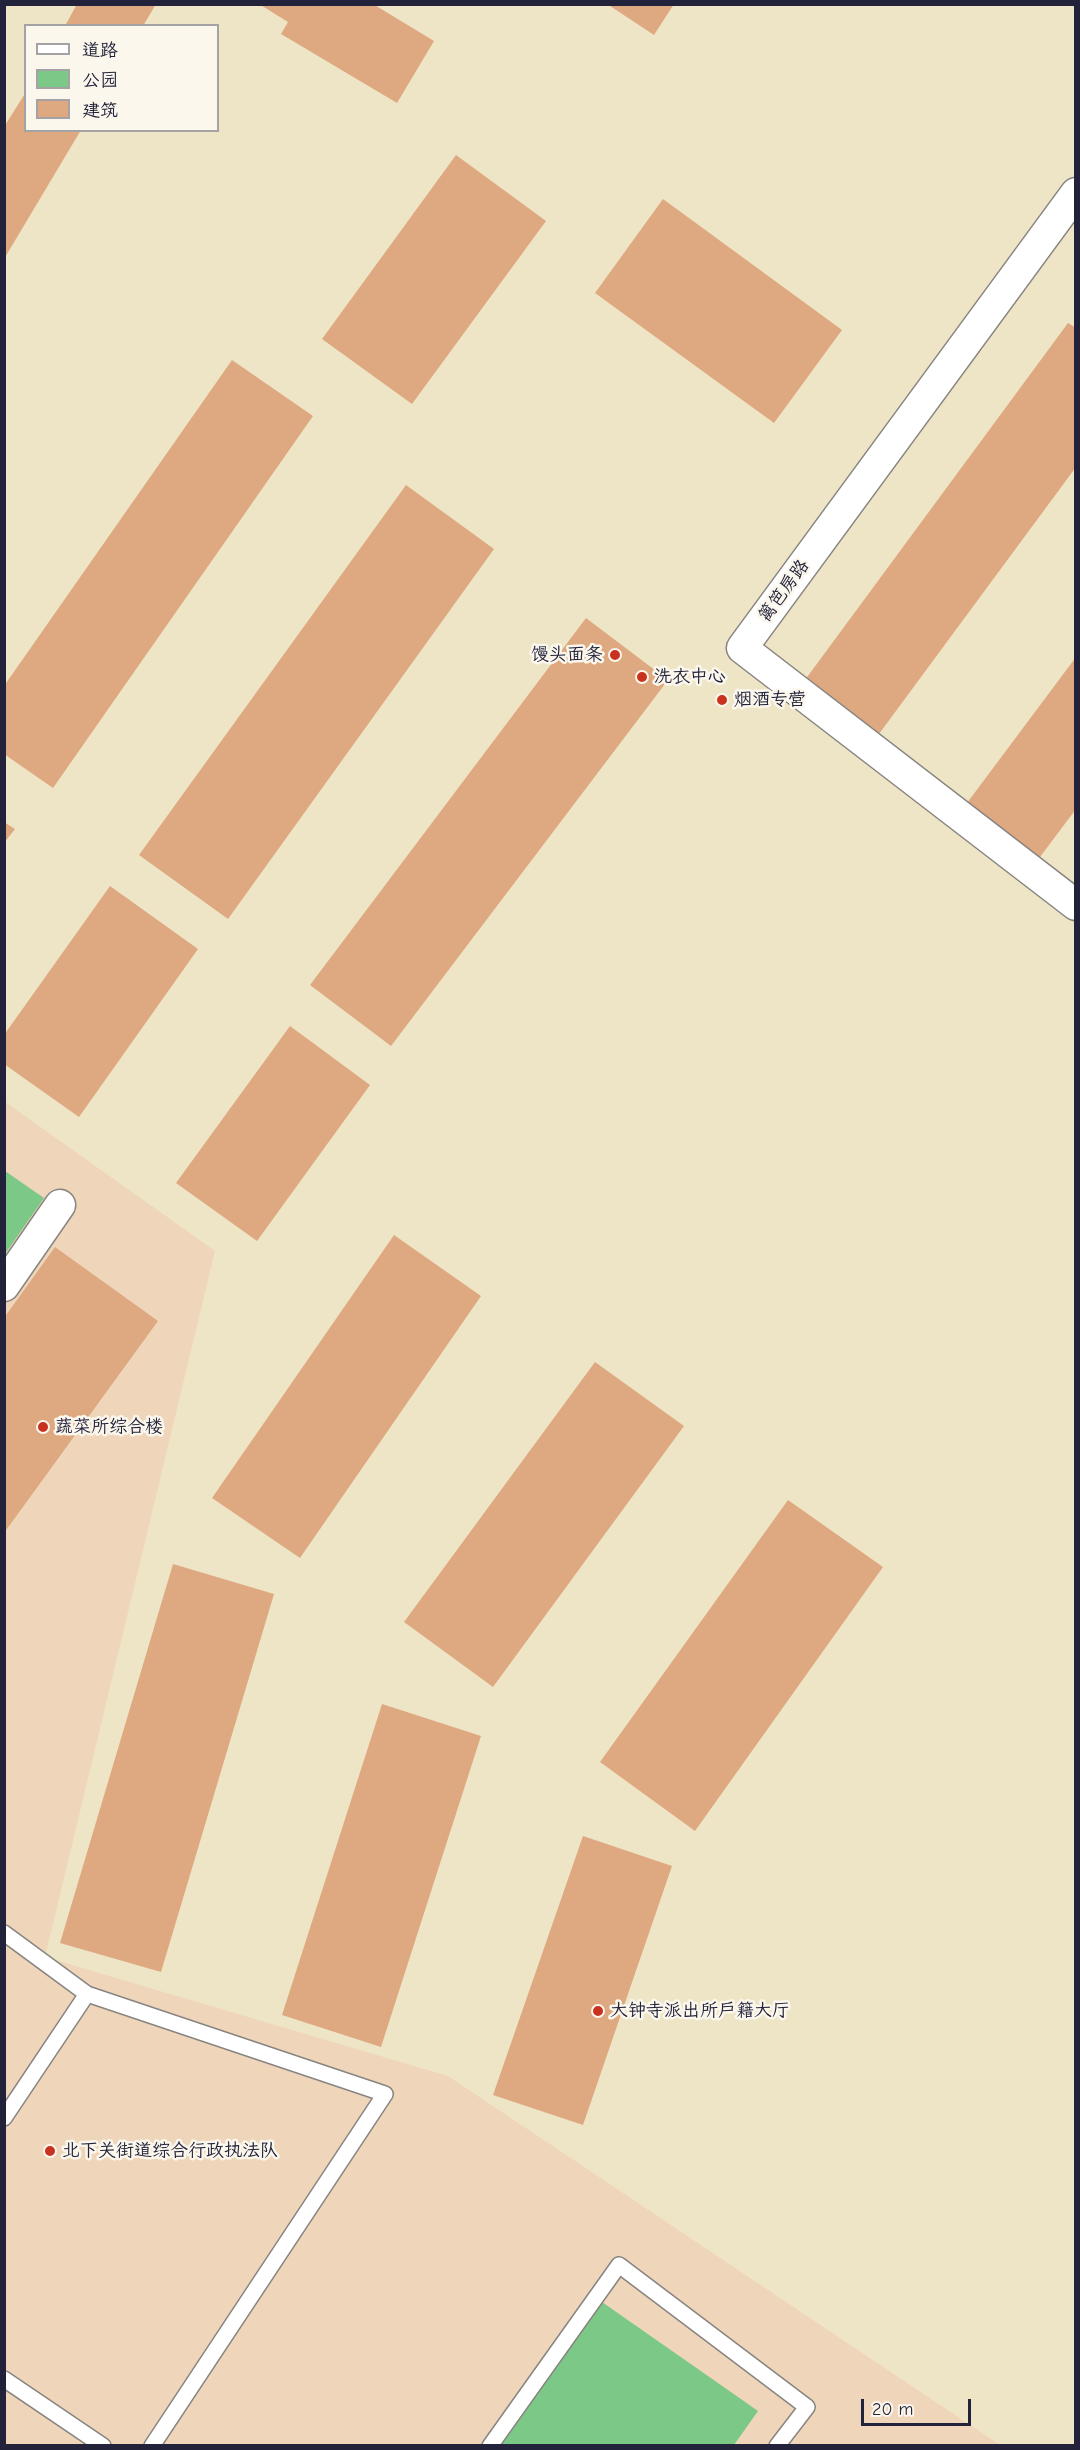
<!DOCTYPE html>
<html>
<head>
<meta charset="utf-8">
<style>
  body { margin:0 }
  #map { position:relative; width:1080px; height:2450px; overflow:hidden; background:#eee5c6; font-family:"Comic Neue","LXGW WenKai TC",sans-serif }
  canvas { display:block }
  .frame { position:absolute; inset:0; border:6px solid #22223b; pointer-events:none }
  .legend { position:absolute; left:24px; top:24px; width:195px; height:108px; box-sizing:border-box; background:#fbf7ec; border:2px solid #a4a2a5; margin:0; padding:8px 10px; list-style:none; font-size:18px; color:#22223b }
  .legend li { display:flex; align-items:center; gap:12px; height:30px }
  .legend b { width:30px; border:2px solid #a4a2a5 }
  .scale { position:absolute; left:861px; top:2399px; width:110px; height:27px; box-sizing:border-box; border:3px solid #22223b; border-top:0; padding-left:8px; font-size:18px; line-height:21px; white-space:nowrap; color:#22223b; -webkit-text-stroke:4px #fbf7ec; paint-order:stroke }
</style>
</head>
<body>
<div id="map">
<canvas width="1080" height="2450"></canvas>
<div class="frame"></div>
<ul class="legend">
<li><b style="height:8px;background:#fff"></b>道路</li>
<li><b style="height:16px;background:#7cc887"></b>公园</li>
<li><b style="height:16px;background:#dea980"></b>建筑</li>
</ul>
<div class="scale">20 m</div>
</div>
<script>
const ctx = document.querySelector('canvas').getContext('2d');
ctx.lineJoin = 'round';
function paint(path, color) { ctx.fillStyle = color; ctx.fill(path, 'evenodd'); }
const toPath = rows => new Path2D(rows.map(r => 'M' + r).join(''));
function trace(path, color, width, dash) { ctx.strokeStyle = color; ctx.lineWidth = width; ctx.lineCap = dash ? 'butt' : 'round'; ctx.setLineDash(dash || []); ctx.stroke(path); }
function drawText(font, color, halo, rows, align = 'center') {
  ctx.font = font + ' "Comic Neue","LXGW WenKai TC",sans-serif'; ctx.lineWidth = 5; ctx.setLineDash([]); ctx.textBaseline = 'middle'; ctx.strokeStyle = halo; ctx.fillStyle = color; for (const [text, x, y, turn = 0] of rows) {
    ctx.save(); ctx.translate(x, y); ctx.rotate((+turn || 0) * Math.PI / 180); ctx.textAlign = isNaN(turn) ? turn : align; if (halo) ctx.strokeText(text, 0, 0); ctx.fillText(text, 0, 0); ctx.restore();
  }
}
const built = toPath([
  [4,1101,215,1251,45,1957,448,2076,1000,2445,5,2445]
]);
const green = toPath([
  [5,1171,44,1198,5,1254],
  [602,2302,758,2411,734,2445,501,2445]
]);
const building = toPath([
  [77,4,156,4,143,26,65,26],
  [259,4,373,4,434,41,397,103,281,34,288,22],
  [607,4,674,4,654,35],
  [26,92,26,130,81,130,4,259,4,127],
  [456,155,546,221,412,404,322,339],
  [663,199,842,330,774,423,595,293],
  [1068,323,1076,328,1076,467,876,738,802,684],
  [232,360,313,416,53,788,4,754,4,686],
  [406,485,494,549,228,919,139,855],
  [586,618,668,680,391,1046,310,985],
  [1076,657,1076,809,1037,861,964,807],
  [4,822,15,829,4,843],
  [110,886,198,949,79,1117,4,1064,4,1035],
  [290,1026,370,1085,257,1241,176,1183],
  [394,1235,481,1296,300,1558,212,1498],
  [55,1247,158,1321,4,1533,4,1318],
  [595,1362,684,1426,493,1687,404,1622],
  [788,1500,883,1567,695,1831,600,1762],
  [173,1564,274,1594,161,1972,60,1943],
  [382,1704,481,1736,381,2047,282,2015],
  [583,1836,672,1866,583,2125,493,2095]
]);
const lane = toPath([
  [4,1933,87,1994,4,2118],
  [87,1994,385,2094,152,2446],
  [4,2379,103,2446],
  [490,2446,619,2265,807,2407,777,2446]
]);
const street = toPath([
  [1076,193,742,648,1076,905],
  [4,1286,60,1205]
]);
const markers = [
  [615,655,6,"#c8321e"],
  [642,677,6,"#c8321e"],
  [722,700,6,"#c8321e"],
  [43,1427,6,"#c8321e"],
  [598,2011,6,"#c8321e"],
  [50,2151,6,"#c8321e"]
];
const streetNames = [
  ["篱笆房路",784,591,-54]
];
const poiNames = [
  ["馒头面条",603,655,"right"],
  ["洗衣中心",654,677],
  ["烟酒专营",734,700],
  ["蔬菜所综合楼",55,1427],
  ["大钟寺派出所户籍大厅",610,2011],
  ["北下关街道综合行政执法队",62,2151]
];
paint(built, '#efd6bb');
paint(green, '#7cc887');
paint(building, '#dea980');
trace(lane, '#888480', 18);
trace(street, '#888480', 33);
trace(lane, '#fff', 15);
trace(street, '#fff', 30);
for (const [x, y, r, color] of markers) { const dot = new Path2D(); dot.arc(x, y, r, 0, 2 * Math.PI); ctx.fillStyle = color; ctx.fill(dot); trace(dot, '#fbf7ec', 2); }
drawText('18px', '#22223b', '#fbf7ec', streetNames);
drawText('18px', '#22223b', '#fbf7ec', poiNames, 'left');
</script>
</body>
</html>
